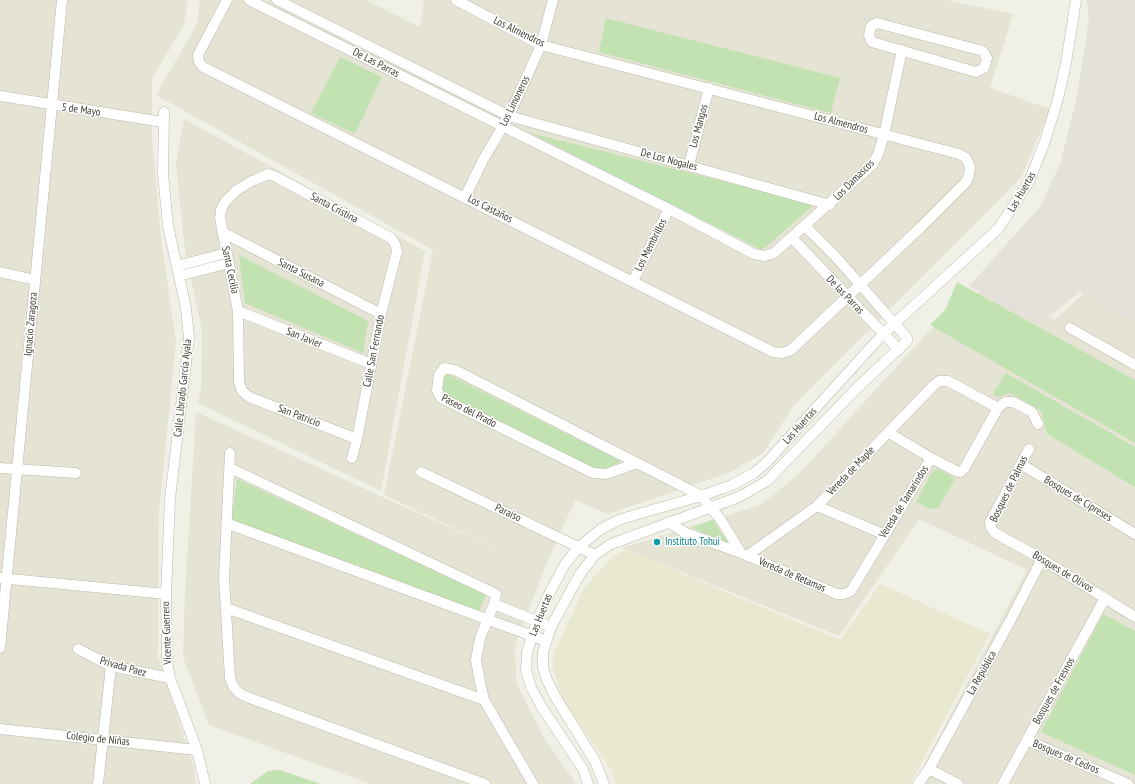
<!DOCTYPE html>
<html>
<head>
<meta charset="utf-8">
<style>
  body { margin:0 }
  canvas { display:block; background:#f1f0e6 }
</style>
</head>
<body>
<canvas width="1135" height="784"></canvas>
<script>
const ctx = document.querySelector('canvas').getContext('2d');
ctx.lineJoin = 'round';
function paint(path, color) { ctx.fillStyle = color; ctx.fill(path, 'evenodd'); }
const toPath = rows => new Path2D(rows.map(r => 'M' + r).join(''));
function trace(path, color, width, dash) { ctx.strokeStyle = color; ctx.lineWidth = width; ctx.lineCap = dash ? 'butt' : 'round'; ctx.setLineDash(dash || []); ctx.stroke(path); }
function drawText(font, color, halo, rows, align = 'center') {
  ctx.font = font + ' "PT Sans Narrow",sans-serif'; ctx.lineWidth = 3; ctx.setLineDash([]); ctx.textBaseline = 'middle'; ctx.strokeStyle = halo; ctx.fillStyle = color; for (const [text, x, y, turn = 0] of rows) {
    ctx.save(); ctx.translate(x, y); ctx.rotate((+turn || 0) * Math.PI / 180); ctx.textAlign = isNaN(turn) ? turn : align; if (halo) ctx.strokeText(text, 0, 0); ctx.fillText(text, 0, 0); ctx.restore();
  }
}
const residential = toPath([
  [0,0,188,0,184,25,152,78,152,139,161,238,176,342,159,513,158,657,195,770,195,784,0,784],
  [200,0,366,0,420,27,424,0,946,0,1013,14,990,88,1050,109,1021,178,794,405,763,453,731,472,608,514,575,500,544,570,515,645,516,682,543,736,576,784,371,784,209,725,183,657,185,592,196,412,508,554,384,495,433,250,156,95,197,24],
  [184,119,425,251,381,491,198,403,201,388,202,331,185,250,176,164],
  [986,286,1054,320,1089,289,1135,315,1135,784,914,784,1027,570,919,519,839,636,622,548,760,505,799,474,927,333]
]);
const industrial = toPath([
  [1087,0,1135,0,1135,322,1080,292,1039,324,969,286,1040,207,1060,164,1077,97,1089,19]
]);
const education = toPath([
  [626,550,840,640,880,584,990,634,910,784,615,784,612,771,563,700,552,665,556,648,585,587,613,556]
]);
const green = toPath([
  [606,18,840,78,831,113,599,52],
  [340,57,382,77,355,134,311,113],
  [530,133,815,204,762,250],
  [239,255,368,321,363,353,245,303],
  [957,282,1135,380,1135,443,930,325,945,310],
  [445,373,621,461,601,472,441,393],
  [1006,373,1135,447,1135,487,1047,434,1041,411,1010,393,997,397,993,394],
  [937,468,955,479,938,508,929,509,916,502,932,472],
  [237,479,486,595,479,611,232,520],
  [713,520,721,533,733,546,691,527],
  [1103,614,1135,631,1135,775,1041,732],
  [280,770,321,784,250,784,268,771]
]);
const minor = toPath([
  [227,0,198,55,199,62,203,67,773,352,782,353,791,350,921,227,966,182,969,175,970,167,966,158,959,154,541,45,456,0],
  [249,0,669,209,754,254,765,256,774,253,873,164,878,154,884,135,902,50],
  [277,0,509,116,830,205],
  [877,23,983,51,987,58,984,68,976,72,872,42,869,35,871,26,877,23],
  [0,96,163,122],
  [164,112,163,174,168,226,186,308,189,338,170,499,166,594,167,661,170,678,197,750,205,784],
  [689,165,709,88],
  [465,197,483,160,509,116,541,45,553,0],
  [222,232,381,314],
  [792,238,899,350],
  [177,266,226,253],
  [0,272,35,280],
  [179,276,229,263],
  [633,281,669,209],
  [238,311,371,364],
  [1070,328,1135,365],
  [889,433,931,458,956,471,960,472,964,469,998,408],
  [1029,449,990,522,991,528,995,533,1042,559,1135,617],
  [230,453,224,578,230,678,233,686,239,693,247,697,485,784],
  [352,458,357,439,381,314,397,251,395,244,391,238,276,177,269,174,264,176,252,181,237,190,225,202,221,210,220,218,238,311,239,382,242,391,249,397,357,439],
  [637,463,606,474,593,473,441,398,437,390,439,375,444,368,455,370,684,487,701,496,721,520,741,553],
  [1021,464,1135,534],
  [0,468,76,473],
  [230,468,496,594,494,604,480,638,476,660,480,682,484,700,533,784],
  [421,472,595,555],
  [817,506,883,534],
  [668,522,686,533,741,553,837,594,844,594,851,591,931,458],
  [226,523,546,641],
  [747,556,817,506,933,386,939,381,948,381,998,408,1005,402,1013,402,1032,412,1038,424],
  [0,578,166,594],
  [494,604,551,627],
  [226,608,484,700],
  [0,648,62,0],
  [78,649,111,666,170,678],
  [0,729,197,750],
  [1027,740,1128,784],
  [929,769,958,784],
  [98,784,111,666],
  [588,784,583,769,541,706,531,687,526,670,527,652,537,621,548,596,565,564,579,547,601,529,621,519,701,496,732,485,754,473,766,463,883,334,998,229,1029,182,1045,141,1058,99,1066,63,1076,0],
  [604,784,595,761,556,698,547,680,543,668,543,652,551,627,580,574,595,555,611,544,739,497,767,481,857,388,907,341,907,338,894,323,835,256,805,226],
  [918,784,929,769,1010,621,1042,559],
  [1003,784,1105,598]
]);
const markers = [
  [657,542,4,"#0f9aa8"]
];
const streetNames = [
  ["Los Almendros",519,32,26],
  ["De Las Parras",376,63,27],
  ["Los Limoneros",515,101,-64],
  ["5 de Mayo",81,110,8],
  ["Los Almendros",841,123,15],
  ["Los Mangos",699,126,-75],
  ["De Los Nogales",669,160,15],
  ["Los Damascos",854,180,-45],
  ["Las Huertas",1022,192,-60],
  ["Santa Cristina",334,208,28],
  ["Los Castaños",490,209,27],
  ["Los Membrillos",651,245,-63],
  ["Santa Cecilia",230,270,78],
  ["Santa Susana",301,273,27],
  ["De las Parras",845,295,46],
  ["Ignacio Zaragoza",31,324,-85],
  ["San Javier",304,338,22],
  ["Calle San Fernando",374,351,-79],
  ["Calle Librado García Ayala",183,388,-84],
  ["Paseo del Prado",469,411,27],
  ["San Patricio",299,416,21],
  ["Las Huertas",800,426,-48],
  ["Vereda de Maple",851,471,-46],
  ["Bosques de Palmas",1009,489,-64],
  ["Bosques de Cipreses",1078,499,31],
  ["Vereda de Tamarindos",904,502,-58],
  ["Paraíso",508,513,25],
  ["Bosques de Olivos",1063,572,31],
  ["Vereda de Retamas",792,575,23],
  ["Las Huertas",541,615,-68],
  ["Vicente Guerrero",167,633,-92],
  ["Privada Paez",123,667,16],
  ["La República",982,673,-61],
  ["Bosques de Fresnos",1054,691,-61],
  ["Colegio de Niñas",98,739,6],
  ["Bosques de Cedros",1066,757,23]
];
const cultureNames = [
  ["Instituto Tohui",665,542]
];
paint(residential, '#e5e3d4');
paint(industrial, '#e3e1da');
paint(education, '#e9e8d0');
paint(green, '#c2e3b1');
trace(minor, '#bcb9a9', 11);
trace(minor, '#fff', 10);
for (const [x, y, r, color] of markers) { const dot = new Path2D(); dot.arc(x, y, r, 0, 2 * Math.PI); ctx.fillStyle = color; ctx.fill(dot); trace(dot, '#fff', 1.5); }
drawText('11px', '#434136', '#fff', streetNames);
drawText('11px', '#0d838f', '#fff', cultureNames, 'left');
</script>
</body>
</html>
